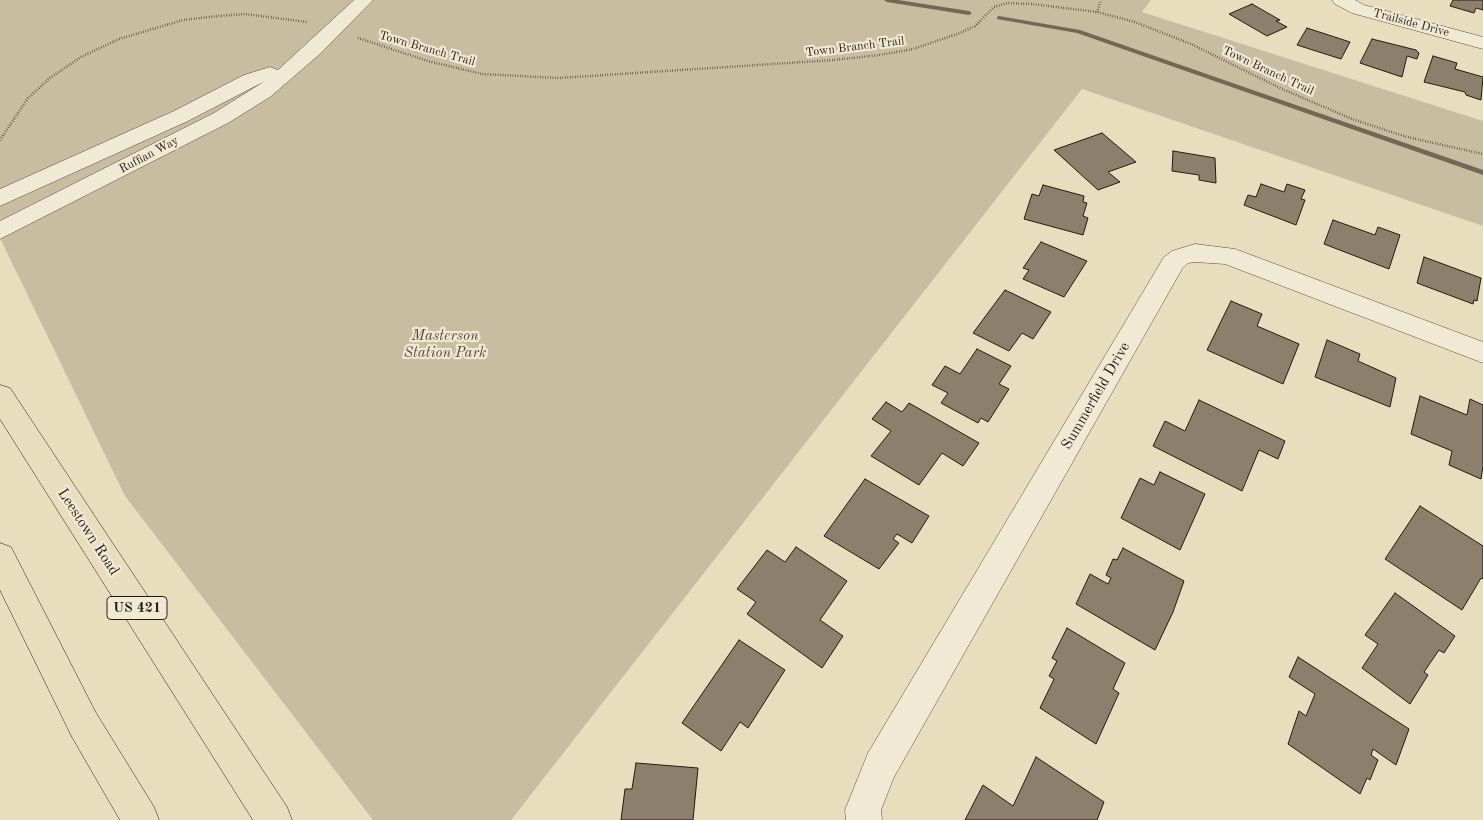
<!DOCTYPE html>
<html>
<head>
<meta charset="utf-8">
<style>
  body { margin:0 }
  canvas { display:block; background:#e8debe }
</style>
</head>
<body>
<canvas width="1483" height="820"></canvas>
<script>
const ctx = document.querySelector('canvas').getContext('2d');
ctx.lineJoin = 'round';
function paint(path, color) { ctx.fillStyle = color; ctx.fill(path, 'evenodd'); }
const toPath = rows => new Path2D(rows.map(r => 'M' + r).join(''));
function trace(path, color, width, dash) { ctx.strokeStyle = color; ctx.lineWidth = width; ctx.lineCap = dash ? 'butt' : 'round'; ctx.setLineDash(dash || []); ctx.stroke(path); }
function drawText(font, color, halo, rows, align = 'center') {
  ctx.font = font + ' "Old Standard TT",serif'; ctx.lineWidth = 4.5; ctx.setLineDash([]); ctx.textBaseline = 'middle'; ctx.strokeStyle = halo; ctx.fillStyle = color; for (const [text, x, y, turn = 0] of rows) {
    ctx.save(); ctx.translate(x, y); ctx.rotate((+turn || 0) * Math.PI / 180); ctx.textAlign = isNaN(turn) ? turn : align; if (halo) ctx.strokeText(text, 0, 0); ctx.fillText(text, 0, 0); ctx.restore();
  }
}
const green = toPath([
  [0,0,1151,0,1142,12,1483,121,1483,226,1082,89,511,820,373,820,125,496,0,238]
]);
const stream = toPath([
  [884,0,898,0,969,11,972,13,969,15,887,2,884,0],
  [999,16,1080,30,1483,170,1483,175,1077,33,997,19,997,17,999,16]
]);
const building = toPath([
  [1453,0,1483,0,1483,10,1476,8,1474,13,1450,6,1453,0],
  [1252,4,1280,20,1276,21,1287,27,1267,36,1229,14,1252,4],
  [1307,28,1350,42,1341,59,1297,45,1307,28],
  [1372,39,1416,50,1419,53,1417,59,1407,56,1402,77,1360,63,1372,39],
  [1433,56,1457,63,1455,69,1483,77,1481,100,1466,95,1465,92,1424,82,1433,56],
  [1102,133,1136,162,1108,172,1120,182,1098,190,1054,150,1102,133],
  [1173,151,1215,158,1216,183,1199,180,1199,175,1172,171,1173,151],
  [1261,184,1284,192,1287,184,1305,190,1301,199,1305,200,1296,225,1244,205,1248,195,1256,197,1261,184],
  [1043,185,1084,196,1083,202,1087,203,1083,216,1088,218,1083,235,1024,219,1032,194,1039,196,1043,185],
  [1333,220,1375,235,1378,227,1400,235,1389,269,1324,244,1333,220],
  [1041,242,1087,261,1064,297,1023,279,1029,270,1023,268,1041,242],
  [1424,257,1481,278,1477,301,1474,300,1473,304,1417,283,1424,257],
  [1005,290,1051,312,1033,339,1022,333,1009,351,973,333,1005,290],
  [1231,301,1262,314,1257,326,1299,344,1283,384,1207,350,1231,301],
  [1327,340,1360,354,1358,361,1396,378,1390,407,1315,377,1327,340],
  [977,349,1011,366,999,384,1009,389,988,422,981,418,978,423,941,403,948,393,932,385,945,366,960,374,977,349],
  [1420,396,1467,415,1470,399,1483,405,1483,466,1481,479,1449,465,1452,451,1411,434,1420,396],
  [1199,400,1285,441,1278,459,1259,450,1242,491,1153,446,1165,421,1185,431,1199,400],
  [886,402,902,412,909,403,979,443,963,466,942,453,919,485,871,456,891,431,872,419,886,402],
  [1160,472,1205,494,1180,550,1121,518,1140,478,1154,485,1160,472],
  [865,479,929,516,912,543,897,534,893,539,899,543,879,569,824,536,865,479],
  [1420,506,1483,546,1483,579,1481,578,1462,610,1385,559,1420,506],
  [796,547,847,581,820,620,843,636,822,668,747,614,756,602,737,589,767,550,785,562,796,547],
  [1123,548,1184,581,1173,612,1155,650,1076,604,1090,574,1108,584,1111,578,1106,575,1113,559,1117,560,1123,548],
  [1395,593,1455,636,1444,653,1439,650,1424,672,1428,675,1410,704,1362,668,1378,644,1365,635,1395,593],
  [1067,628,1125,663,1113,689,1119,693,1096,744,1040,708,1054,679,1049,676,1057,661,1052,658,1067,628],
  [739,640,785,670,748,728,740,722,721,751,682,723,739,640],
  [1298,657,1409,729,1396,765,1373,749,1371,755,1378,760,1370,780,1367,778,1360,794,1288,744,1299,711,1306,716,1315,694,1289,677,1298,657],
  [1036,757,1104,802,1097,820,965,820,983,785,1013,806,1036,757],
  [636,763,698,768,693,820,621,820,625,789,632,789,636,763]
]);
const path = toPath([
  [1097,12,1101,0],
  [358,38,428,61,482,74,559,78,834,60,879,55,913,49,960,33,975,26,994,7,1007,3,1032,4,1097,12,1135,22,1191,44,1282,89,1352,119,1407,137,1483,154],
  [0,140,28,98,50,78,81,57,119,39,183,20,218,16,245,14,307,22]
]);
const minor = toPath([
  [354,0,373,0,321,53,270,97,228,123,0,239,0,221,214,113,265,81,188,121,0,206,0,189,174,111,244,75,270,67,278,70,354,0],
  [1332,0,1355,0,1364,5,1483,37,1483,49,1352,13,1335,4,1332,0],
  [1195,244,1235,249,1483,342,1483,363,1225,264,1195,262,1188,263,1182,269,894,777,881,810,882,820,846,820,845,810,868,753,1164,257,1172,251,1195,244]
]);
const primary = toPath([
  [0,385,10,388,287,807,292,820,253,820,0,419,0,385],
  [0,543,11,547,96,713,154,807,159,820,120,820,72,737,0,590,0,543]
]);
const farStreetnames = [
  ["Trailside Drive",1411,23,15],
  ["Town Branch Trail",855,47,-7],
  ["Town Branch Trail",427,49,16],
  ["Town Branch Trail",1268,71,25],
  ["Ruffian Way",149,155,-28]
];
const shields = [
  [137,608,60]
];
const shieldNames = [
  ["US 421",137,608]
];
const parkNames = [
  ["Masterson",445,336],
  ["Station Park",445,353]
];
const streetNames = [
  ["Summerfield Drive",1096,396,-60],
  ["Leestown Road",88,532,57]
];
paint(green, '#c8bca1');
paint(stream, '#756756');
paint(building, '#8c7f6b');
trace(building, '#291812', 1);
trace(minor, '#594a3d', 1);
trace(primary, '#291812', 1);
trace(path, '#291812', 2.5, [0.5, 2]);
paint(minor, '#f0ead5');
paint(primary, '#e8debe');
drawText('12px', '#291812', '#f0ead5', farStreetnames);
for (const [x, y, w] of shields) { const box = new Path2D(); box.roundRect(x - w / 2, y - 11.5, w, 23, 4); ctx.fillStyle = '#f0ead5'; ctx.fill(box); trace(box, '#291812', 1); }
drawText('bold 14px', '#291812', null, shieldNames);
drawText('italic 15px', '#59493d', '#f0ead5', parkNames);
drawText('15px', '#291812', '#f0ead5', streetNames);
</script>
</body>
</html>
